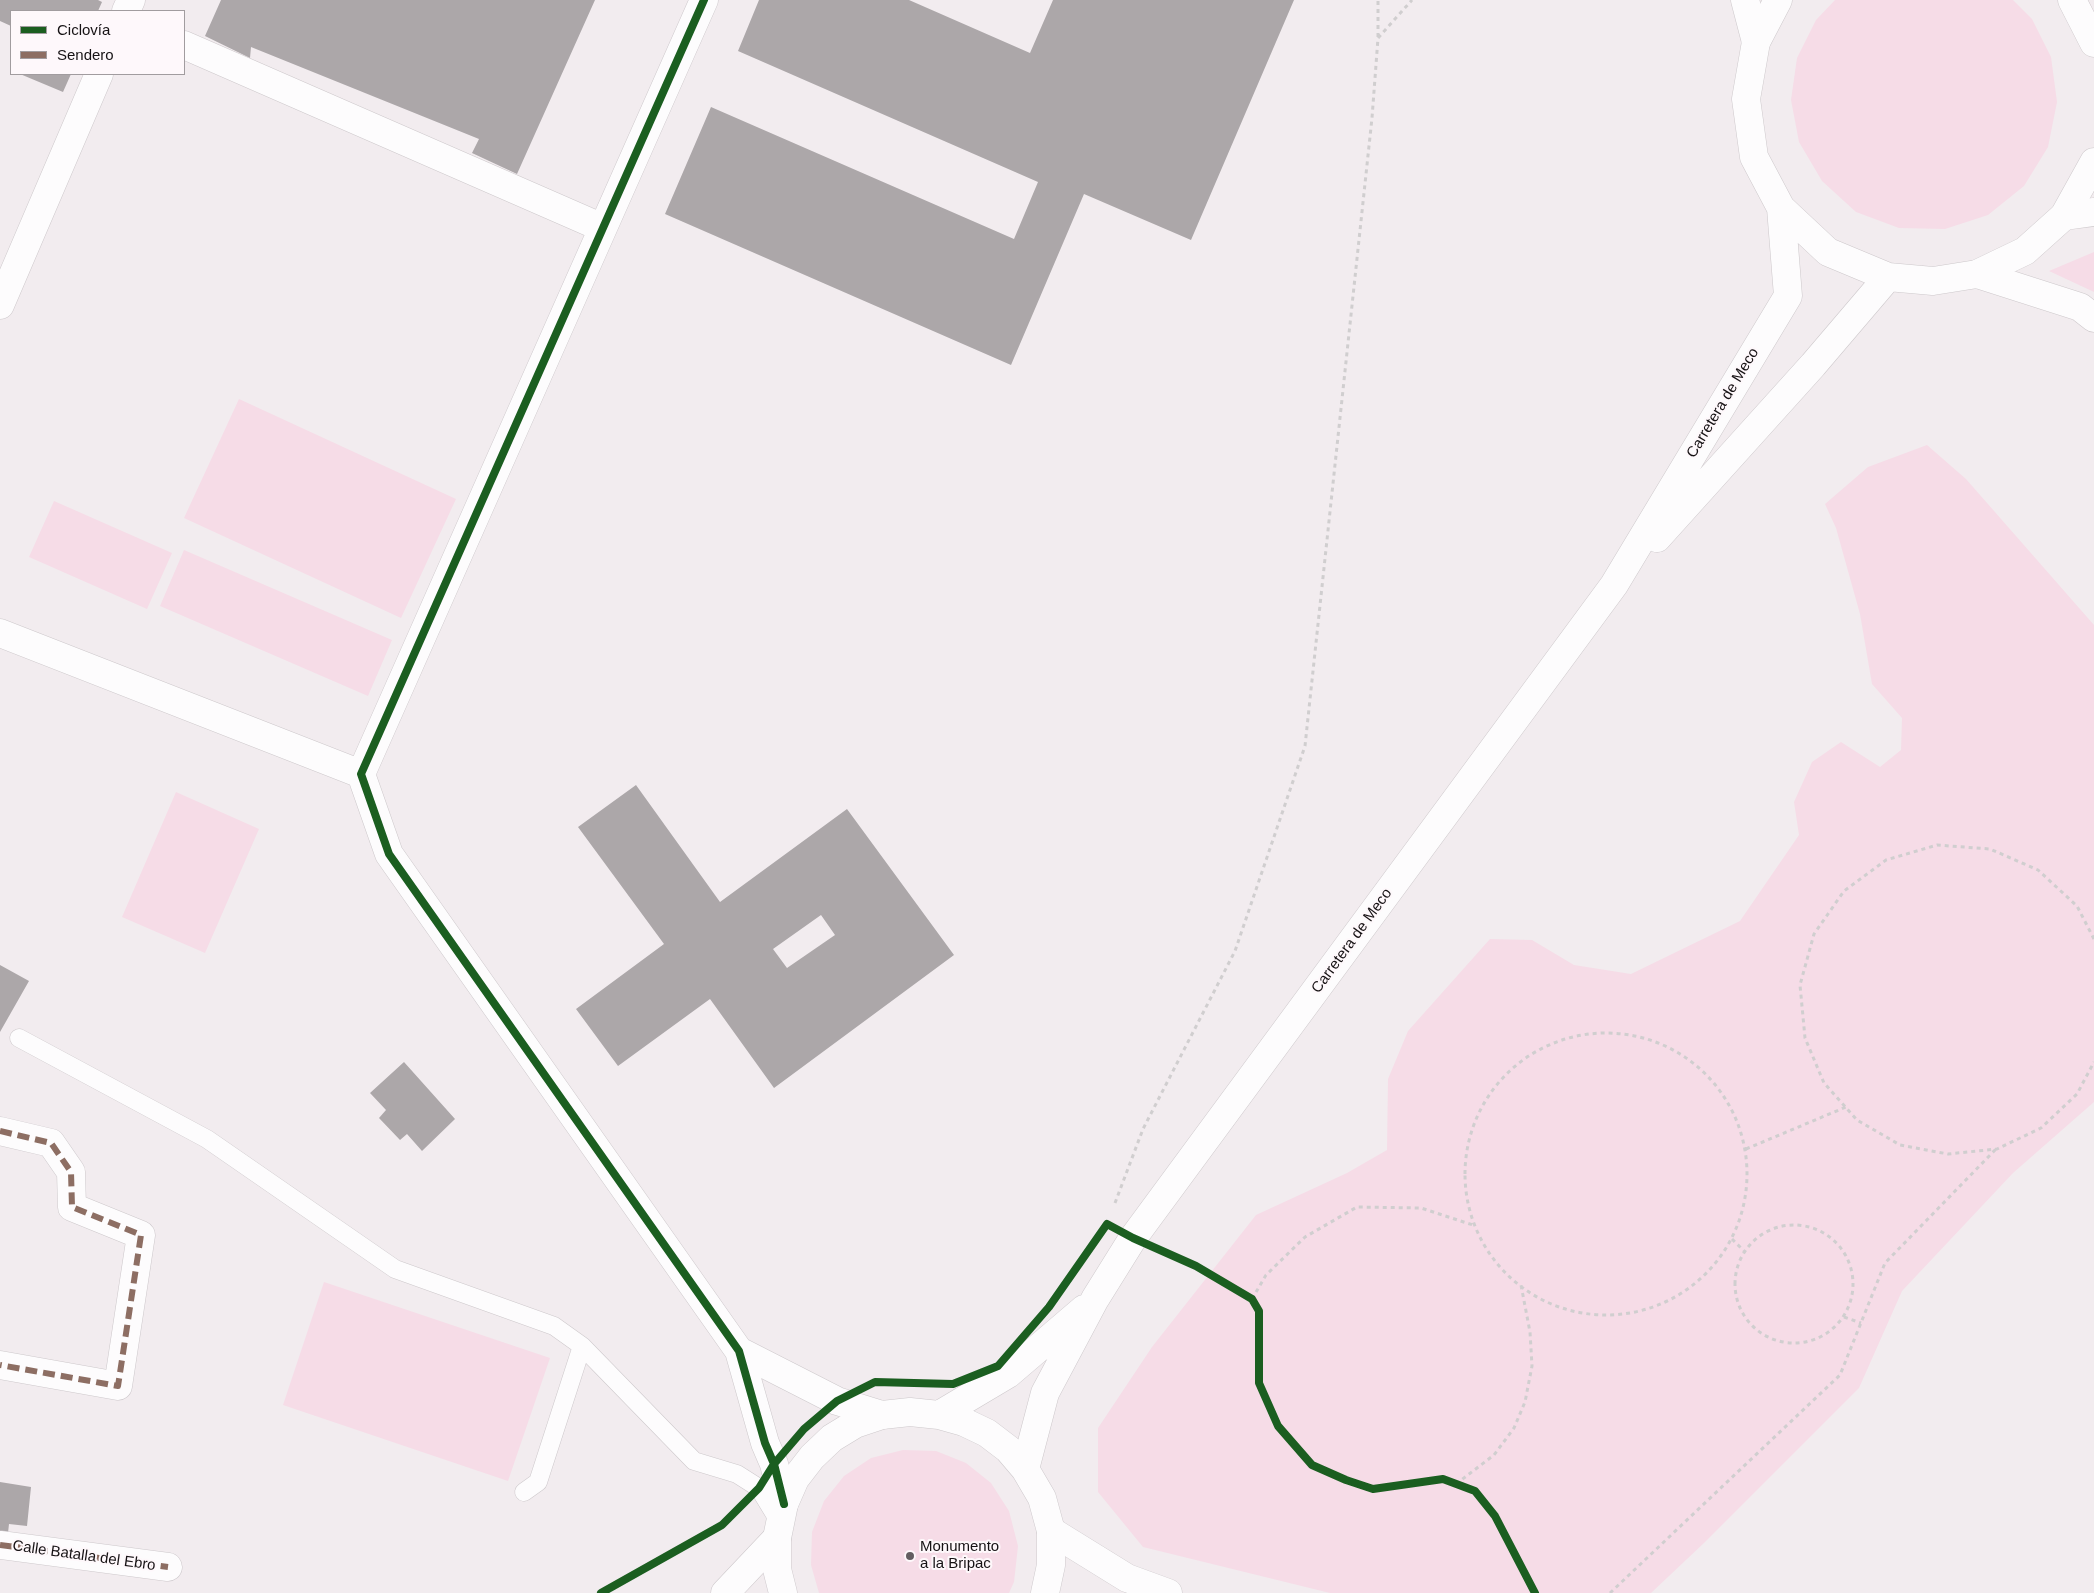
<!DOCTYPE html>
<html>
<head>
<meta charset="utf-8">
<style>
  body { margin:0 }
  #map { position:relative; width:2094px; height:1593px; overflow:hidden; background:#f2ecef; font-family:Arial,sans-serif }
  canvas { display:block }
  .legend { position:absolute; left:10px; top:10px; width:175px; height:65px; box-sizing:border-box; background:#fef8fb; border:1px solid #a19c9f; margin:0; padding:6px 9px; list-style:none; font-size:15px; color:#161214 }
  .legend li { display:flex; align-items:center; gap:10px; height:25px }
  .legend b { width:25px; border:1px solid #a19c9f }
</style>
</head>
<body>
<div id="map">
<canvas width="2094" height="1593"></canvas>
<ul class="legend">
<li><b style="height:6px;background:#1b5e20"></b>Ciclovía</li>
<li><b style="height:6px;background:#8d6e63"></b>Sendero</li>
</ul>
</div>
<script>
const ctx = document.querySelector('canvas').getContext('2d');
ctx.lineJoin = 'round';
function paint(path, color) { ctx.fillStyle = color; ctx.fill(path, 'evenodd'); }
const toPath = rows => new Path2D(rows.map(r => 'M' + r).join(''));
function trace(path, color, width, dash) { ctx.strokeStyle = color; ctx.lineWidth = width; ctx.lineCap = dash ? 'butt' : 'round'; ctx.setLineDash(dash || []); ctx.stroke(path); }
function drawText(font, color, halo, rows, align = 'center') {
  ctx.font = font + ' Arial,sans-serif'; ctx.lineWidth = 4; ctx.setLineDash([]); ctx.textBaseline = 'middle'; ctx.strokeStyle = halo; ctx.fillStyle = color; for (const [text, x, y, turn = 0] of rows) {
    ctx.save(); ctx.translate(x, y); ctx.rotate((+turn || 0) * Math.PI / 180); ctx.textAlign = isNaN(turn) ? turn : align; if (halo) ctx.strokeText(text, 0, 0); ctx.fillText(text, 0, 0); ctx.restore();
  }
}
const green = toPath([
  [1835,0,2013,0,2032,19,2051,57,2057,102,2048,147,2024,186,1988,215,1945,229,1899,228,1856,212,1822,181,1799,142,1791,100,1797,58,1816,20],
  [2094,252,2094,292,2049,271],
  [239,399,456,499,401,618,184,518],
  [1927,445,1966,479,2094,625,2094,1102,2013,1173,1902,1291,1859,1388,1704,1543,1651,1593,1330,1593,1143,1547,1098,1492,1098,1428,1152,1347,1256,1215,1347,1173,1387,1150,1388,1079,1408,1031,1490,939,1532,940,1574,965,1631,974,1740,921,1799,835,1794,802,1812,762,1841,742,1880,767,1901,750,1902,718,1872,684,1860,614,1836,528,1825,504,1868,467],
  [54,501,172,553,147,609,29,557],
  [184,550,392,640,368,696,160,606],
  [176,792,259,829,205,953,122,917],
  [324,1282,550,1358,508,1481,283,1405],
  [903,1450,936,1451,966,1463,991,1483,1009,1511,1018,1546,1014,1582,1009,1593,819,1593,811,1565,812,1532,824,1501,844,1476,871,1458]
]);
const building = toPath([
  [0,0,98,0,102,2,98,11,11,11,11,26,0,21],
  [221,0,595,0,517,174,472,153,479,139,251,47,250,58,205,36],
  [759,0,909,0,1030,53,1053,0,1294,0,1191,240,1084,194,1011,365,665,214,711,107,1014,239,1038,182,738,51],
  [20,74,71,74,63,92],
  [636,785,720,902,847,809,954,955,774,1088,710,999,618,1066,576,1009,664,944,578,827],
  [821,915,835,935,787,968,773,949],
  [0,965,29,981,0,1032],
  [404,1062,455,1119,422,1151,407,1134,400,1140,379,1118,386,1110,370,1093],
  [0,1482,31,1487,27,1526,9,1524,8,1533,0,1533]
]);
const path = toPath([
  [1378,37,1378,0],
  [2094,939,2077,906,2038,870,1990,849,1937,845,1886,860,1844,891,1814,934,1800,985,1805,1038,1824,1083,1857,1120,1900,1145,1948,1154,1997,1149,2041,1128,2077,1094,2094,1062],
  '1465 1174a141 141 0 1 1 282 0a141 141 0 1 1-282 0Z',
  [1746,1149,1846,1107],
  [1115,1203,1143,1129,1235,951,1305,746,1372,118,1378,38,1412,0],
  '1735 1284a59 59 0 1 1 118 0a59 59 0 1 1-118 0Z',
  [1732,1239,1744,1251],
  [1252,1299,1266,1275,1305,1237,1357,1207,1421,1208,1473,1225],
  [1844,1317,1861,1323],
  [1456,1484,1494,1455,1514,1428,1525,1402,1532,1366,1530,1332,1521,1285],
  [1610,1593,1840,1375,1885,1263,1996,1149]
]);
const service = toPath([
  [19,1038,207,1139,395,1269,554,1326,582,1346,694,1461,737,1474,759,1488,779,1521],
  [524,1492,538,1482,582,1346]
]);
const minor = toPath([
  [704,0,361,774,389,854,739,1351,765,1443,774,1464,784,1504],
  [126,11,131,0],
  [184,45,603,228],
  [0,305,99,74],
  [0,633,361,774],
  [0,1131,51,1143,71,1172,72,1207,141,1235,118,1386,0,1365],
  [739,1351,837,1401,882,1415],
  [1051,1531,1127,1578,1168,1593],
  [0,1545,168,1567],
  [725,1593,777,1538]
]);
const tertiary = toPath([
  [1778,0,1756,42,1746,99,1754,157,1781,208,1828,252,1888,277,1933,281,1977,274,2025,251,2064,216,2094,162],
  [2072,0,2094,43],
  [1657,538,1813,365,1888,277],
  [939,1415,1008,1374,1084,1309],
  [1025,1469,1045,1393,1095,1299,1133,1238,1614,585,1788,296,1781,208],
  [783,1593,777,1569,777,1538,784,1504,795,1479,812,1457,832,1438,855,1424,882,1415,910,1412,939,1415,964,1422,987,1433,1008,1449,1025,1469,1042,1498,1051,1531,1051,1565,1045,1593]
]);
const trunk = toPath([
  [2064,216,2094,212],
  [1977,274,2080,307,2094,318]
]);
const motorway = toPath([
  [1745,0,1756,42]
]);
const quiet = toPath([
  [0,1131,51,1143,71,1172,72,1207,141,1235,118,1386,0,1365],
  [0,1545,168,1567]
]);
const cycleway = toPath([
  [704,0,361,774,389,854,739,1351,765,1443,774,1464,784,1504],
  [601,1593,722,1525,759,1488,774,1464,804,1429,837,1401,875,1382,953,1384,998,1366,1049,1307,1107,1224,1133,1238,1196,1266,1252,1299,1259,1311,1259,1383,1278,1426,1312,1465,1346,1480,1373,1489,1443,1479,1475,1491,1495,1516,1535,1593]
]);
const markers = [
  [910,1556,5,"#635e61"]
];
const streetNames = [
  ["Carretera de Meco",1723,403,-59],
  ["Carretera de Meco",1352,941,-54],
  ["Calle Batalla del Ebro",84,1556,8]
];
const poiNames = [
  ["Monumento",920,1547],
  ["a la Bripac",920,1564]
];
paint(green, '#f6dce7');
paint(building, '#aca7a9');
trace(service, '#cdc8cb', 19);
trace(minor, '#cdc8cb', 29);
trace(tertiary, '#cdc8cb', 29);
trace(trunk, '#cdc8cb', 29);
trace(motorway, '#cdc8cb', 29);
trace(path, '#d0cecf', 3, [4, 4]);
trace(service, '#fdfcfd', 18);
trace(minor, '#fdfcfd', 28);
trace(tertiary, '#fdfcfd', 28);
trace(trunk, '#fdfcfd', 28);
trace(motorway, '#fdfcfd', 28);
trace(quiet, '#8d6e63', 6, [12, 6]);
trace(cycleway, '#1b5e20', 8);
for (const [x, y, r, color] of markers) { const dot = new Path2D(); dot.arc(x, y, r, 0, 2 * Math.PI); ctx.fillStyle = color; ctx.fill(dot); trace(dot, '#fef8fb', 2); }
drawText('15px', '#161214', '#fef8fb', streetNames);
drawText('15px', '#161214', '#fef8fb', poiNames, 'left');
</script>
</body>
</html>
